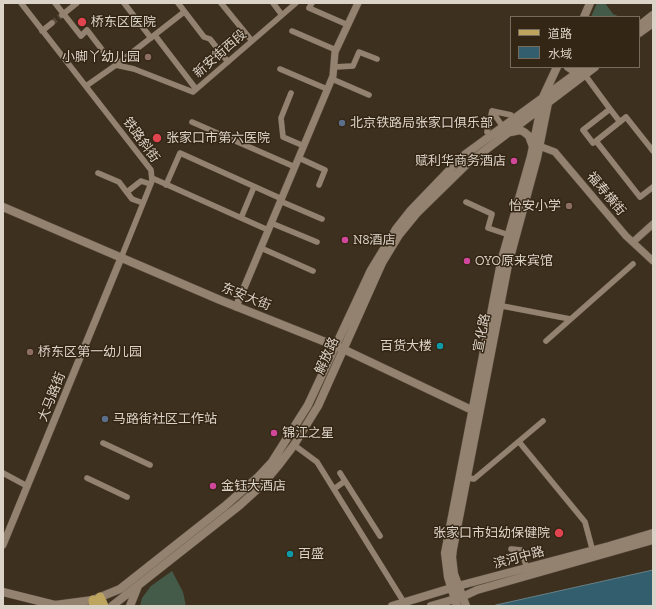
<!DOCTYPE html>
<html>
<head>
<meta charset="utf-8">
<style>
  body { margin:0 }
  #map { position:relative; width:656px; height:609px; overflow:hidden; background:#3e301f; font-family:"Zilla Slab","Noto Sans SC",serif }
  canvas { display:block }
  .frame { position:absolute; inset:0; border:4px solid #dcd3c8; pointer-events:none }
  .legend { position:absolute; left:510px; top:16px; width:130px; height:52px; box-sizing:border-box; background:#342615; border:1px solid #776b5d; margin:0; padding:5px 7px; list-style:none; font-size:12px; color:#dcd3c8 }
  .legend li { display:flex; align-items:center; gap:8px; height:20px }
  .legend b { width:20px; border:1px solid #776b5d }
</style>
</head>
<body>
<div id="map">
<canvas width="656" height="609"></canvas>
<div class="frame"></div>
<ul class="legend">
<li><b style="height:5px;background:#bda45f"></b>道路</li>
<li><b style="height:11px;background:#335e6d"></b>水域</li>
</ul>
</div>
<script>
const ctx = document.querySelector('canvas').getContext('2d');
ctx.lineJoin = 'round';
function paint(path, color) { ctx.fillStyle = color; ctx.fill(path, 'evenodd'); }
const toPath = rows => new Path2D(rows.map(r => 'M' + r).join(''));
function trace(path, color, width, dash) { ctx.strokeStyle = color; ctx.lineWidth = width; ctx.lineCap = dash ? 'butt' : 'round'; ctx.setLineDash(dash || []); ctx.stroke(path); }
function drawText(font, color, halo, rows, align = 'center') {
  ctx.font = font + ' "Zilla Slab","Noto Sans SC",serif'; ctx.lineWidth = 3; ctx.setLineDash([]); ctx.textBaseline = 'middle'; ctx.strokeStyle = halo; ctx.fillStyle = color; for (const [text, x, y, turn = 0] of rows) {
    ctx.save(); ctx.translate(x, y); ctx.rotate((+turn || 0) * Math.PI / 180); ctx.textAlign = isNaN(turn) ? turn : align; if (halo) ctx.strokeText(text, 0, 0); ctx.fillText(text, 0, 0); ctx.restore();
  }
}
const green = toPath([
  [597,3,605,3,613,14,620,17,591,17],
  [172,571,183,592,186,606,140,606,142,598,151,586]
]);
const water = toPath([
  [653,570,653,606,493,606,496,605,653,570]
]);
const minorTunnel = toPath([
  [52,23,62,15]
]);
const minor = toPath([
  [21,3,151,170,152,181,121,258],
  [55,3,81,36,87,30,110,60],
  [124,3,151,38],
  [178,3,204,37,210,39,228,62],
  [221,3,252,41],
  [273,3,282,15],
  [312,3,309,8,348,25],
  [62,15,77,3],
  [42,31,52,23],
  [292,31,336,50],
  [157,38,196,89],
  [116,65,184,12],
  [334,67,353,66,359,52,377,59],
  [280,69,327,89],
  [585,75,610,109,583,130,593,143,596,141,640,197,653,187],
  [332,79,369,95],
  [86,86,116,65,134,69,193,92,296,3],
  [291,93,281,118,283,137,304,146],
  [610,109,620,122],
  [492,111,503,127],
  [192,122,295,167],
  [487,132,492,111,511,115],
  [596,141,626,117,653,151],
  [299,158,325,170,319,185],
  [98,173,119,182,132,199,143,203],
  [152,178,268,230],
  [166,185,180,153,282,199],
  [127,192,141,181,150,184],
  [280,201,322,219],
  [466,202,492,214,488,228,509,235],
  [241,218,254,187],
  [271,223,317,242],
  [261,248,313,271],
  [497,305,570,319],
  [546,341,633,264],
  [103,443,150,465],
  [520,443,585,522,593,552],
  [294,445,317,462,405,604],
  [3,473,27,486],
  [340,473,380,536],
  [464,477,474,479,543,421],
  [87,478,127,497],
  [334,489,345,481],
  [511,549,521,550,528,571]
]);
const tertiary = toPath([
  [539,146,555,152,626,236,653,261],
  [633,242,653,224],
  [236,307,333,76,335,52,358,3],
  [3,545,121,258]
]);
const secondary = toPath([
  [584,17,590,3],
  [639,26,653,15],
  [639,33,653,23],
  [568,67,574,71,581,70],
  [511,132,520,130,524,132,529,136,533,147],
  [3,207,220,300,343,349,476,412],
  [3,592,55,605,93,600,120,589,225,506,258,477,272,462,308,405,371,270,396,229,411,210,463,156,585,67],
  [112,606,240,505,262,485,278,466,294,445,318,406,382,263,399,235,417,213,467,164,595,67],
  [130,606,138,586],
  [392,606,458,586,609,546,653,533],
  [431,606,462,597,477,590,653,540],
  [457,606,448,577,445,553,501,262,531,156,543,97,557,67],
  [466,606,454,574,452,557,453,549,508,265,537,158,548,103]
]);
const primary = toPath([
  [100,597,104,606],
  [93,600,94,606]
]);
const markers = [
  [82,22,5,"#e0444e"],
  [148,57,4,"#8d6e63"],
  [342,123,4,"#5c6f8a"],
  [157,138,5,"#e0444e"],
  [514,161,4,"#d1479c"],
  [569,206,4,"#8d6e63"],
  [345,240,4,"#d1479c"],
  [467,261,4,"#d1479c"],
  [440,346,4,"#0f9aa8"],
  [30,352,4,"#8d6e63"],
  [105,419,4,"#5c6f8a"],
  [274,433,4,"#d1479c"],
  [213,486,4,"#d1479c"],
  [559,533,5,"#e0444e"],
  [290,554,4,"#0f9aa8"]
];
const poiNames = [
  ["桥东区医院",91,22],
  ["小脚丫幼儿园",140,57,"right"],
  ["北京铁路局张家口俱乐部",350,123],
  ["张家口市第六医院",166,138],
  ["赋利华商务酒店",506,161,"right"],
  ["怡安小学",561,206,"right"],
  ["N8酒店",353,240],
  ["OYO原来宾馆",475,261],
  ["百货大楼",432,346,"right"],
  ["桥东区第一幼儿园",38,352],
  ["马路街社区工作站",113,419],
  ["锦江之星",282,433],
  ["金钰大酒店",221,486],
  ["张家口市妇幼保健院",550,533,"right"],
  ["百盛",298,554]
];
const streetNames = [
  ["新安街西段",220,54,-41],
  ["铁路斜街",141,140,54],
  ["福寿横街",606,194,50],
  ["东安大街",246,297,22],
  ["宣化路",482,333,-79],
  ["解放路",327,356,-66],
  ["大马路街",52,397,-68],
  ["滨河中路",519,558,-15]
];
paint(green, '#455b49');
paint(water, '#335e6d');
trace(water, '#668188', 1);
trace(minorTunnel, '#564838', 5.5, [5.5, 3]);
trace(minor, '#584c3d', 6);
trace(tertiary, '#584c3d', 8);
trace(secondary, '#584c3d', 9);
trace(primary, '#584c3d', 10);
trace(minor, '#93826f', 5.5);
trace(tertiary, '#93826f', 7);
trace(secondary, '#93826f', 8);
trace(primary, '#bda45f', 9);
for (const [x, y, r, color] of markers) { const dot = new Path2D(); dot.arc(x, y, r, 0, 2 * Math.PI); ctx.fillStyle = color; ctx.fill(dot); trace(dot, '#342615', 1.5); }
drawText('13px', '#dcd3c8', '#342615', poiNames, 'left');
drawText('13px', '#dcd3c8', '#342615', streetNames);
</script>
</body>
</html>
